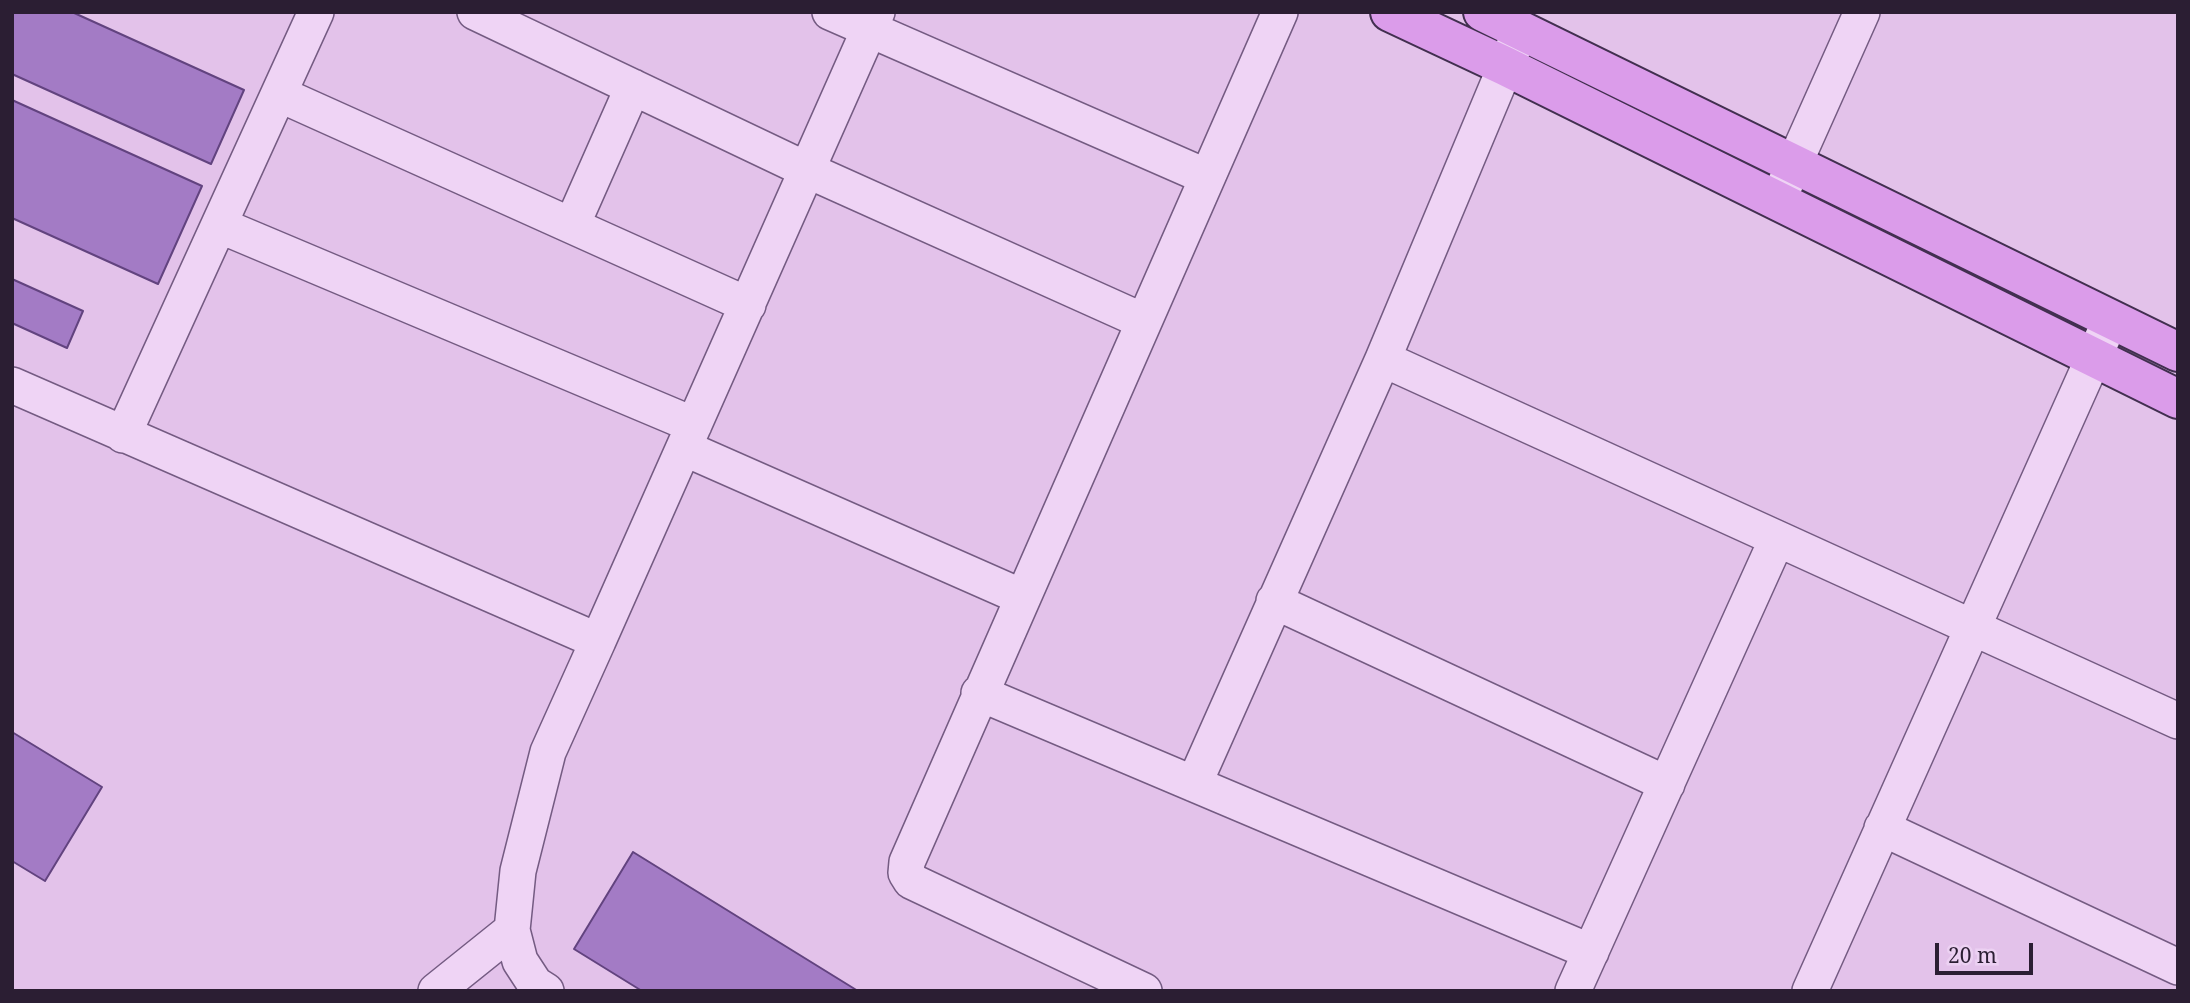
<!DOCTYPE html>
<html>
<head>
<meta charset="utf-8">
<style>
  body { margin:0 }
  #map { position:relative; width:2190px; height:1003px; overflow:hidden; background:#e3c2ea; font-family:"Noto Serif",serif }
  canvas { display:block }
  .frame { position:absolute; inset:0; border:14px solid #2b1e33; pointer-events:none }
  .scale { position:absolute; left:1935px; top:943px; width:98px; height:32px; box-sizing:border-box; border:4px solid #2b1e33; border-top:0; padding-left:9px; font-size:21px; line-height:24px; white-space:nowrap; color:#2b1e33; -webkit-text-stroke:5px #ecd1f2; paint-order:stroke }
</style>
</head>
<body>
<div id="map">
<canvas width="2190" height="1003"></canvas>
<div class="frame"></div>
<div class="scale">20 m</div>
</div>
<script>
const ctx = document.querySelector('canvas').getContext('2d');
ctx.lineJoin = 'round';
function paint(path, color) { ctx.fillStyle = color; ctx.fill(path, 'evenodd'); }
const toPath = rows => new Path2D(rows.map(r => 'M' + r).join(''));
function trace(path, color, width, dash) { ctx.strokeStyle = color; ctx.lineWidth = width; ctx.lineCap = dash ? 'butt' : 'round'; ctx.setLineDash(dash || []); ctx.stroke(path); }
const building = toPath([
  [12,12,72,12,244,90,211,164,12,74,12,12],
  [12,100,202,186,158,284,12,218,12,100],
  [12,279,83,311,67,348,12,323,12,279],
  [12,732,102,787,45,881,12,861,12,732],
  [633,852,858,991,642,991,574,949,633,852]
]);
const minor = toPath([
  [475,12,807,170,1143,321],
  [830,12,1207,177],
  [279,94,748,305],
  [1782,191,1862,12],
  [219,225,694,425],
  [572,225,633,87],
  [1383,359,2178,721],
  [12,385,598,641,877,12],
  [123,435,316,12],
  [684,448,1022,597],
  [1274,601,1667,784],
  [979,693,1591,952],
  [1194,784,1383,359,1517,39],
  [1882,828,2178,967],
  [436,991,512,930],
  [546,991,535,984,520,961,512,930,518,871,548,752,598,641],
  [1144,991,911,881,906,873,907,862,1280,12],
  [1573,991,1777,539],
  [1810,991,2110,321]
]);
const major = toPath([
  [1390,12,1505,66,2178,399],
  [1483,12,2178,352]
]);
paint(building, '#a37bc5');
trace(building, '#62437f', 2);
trace(minor, '#745b82', 38);
trace(major, '#422f50', 42);
trace(minor, '#efd4f5', 35);
trace(major, '#db9cea', 38);
</script>
</body>
</html>
